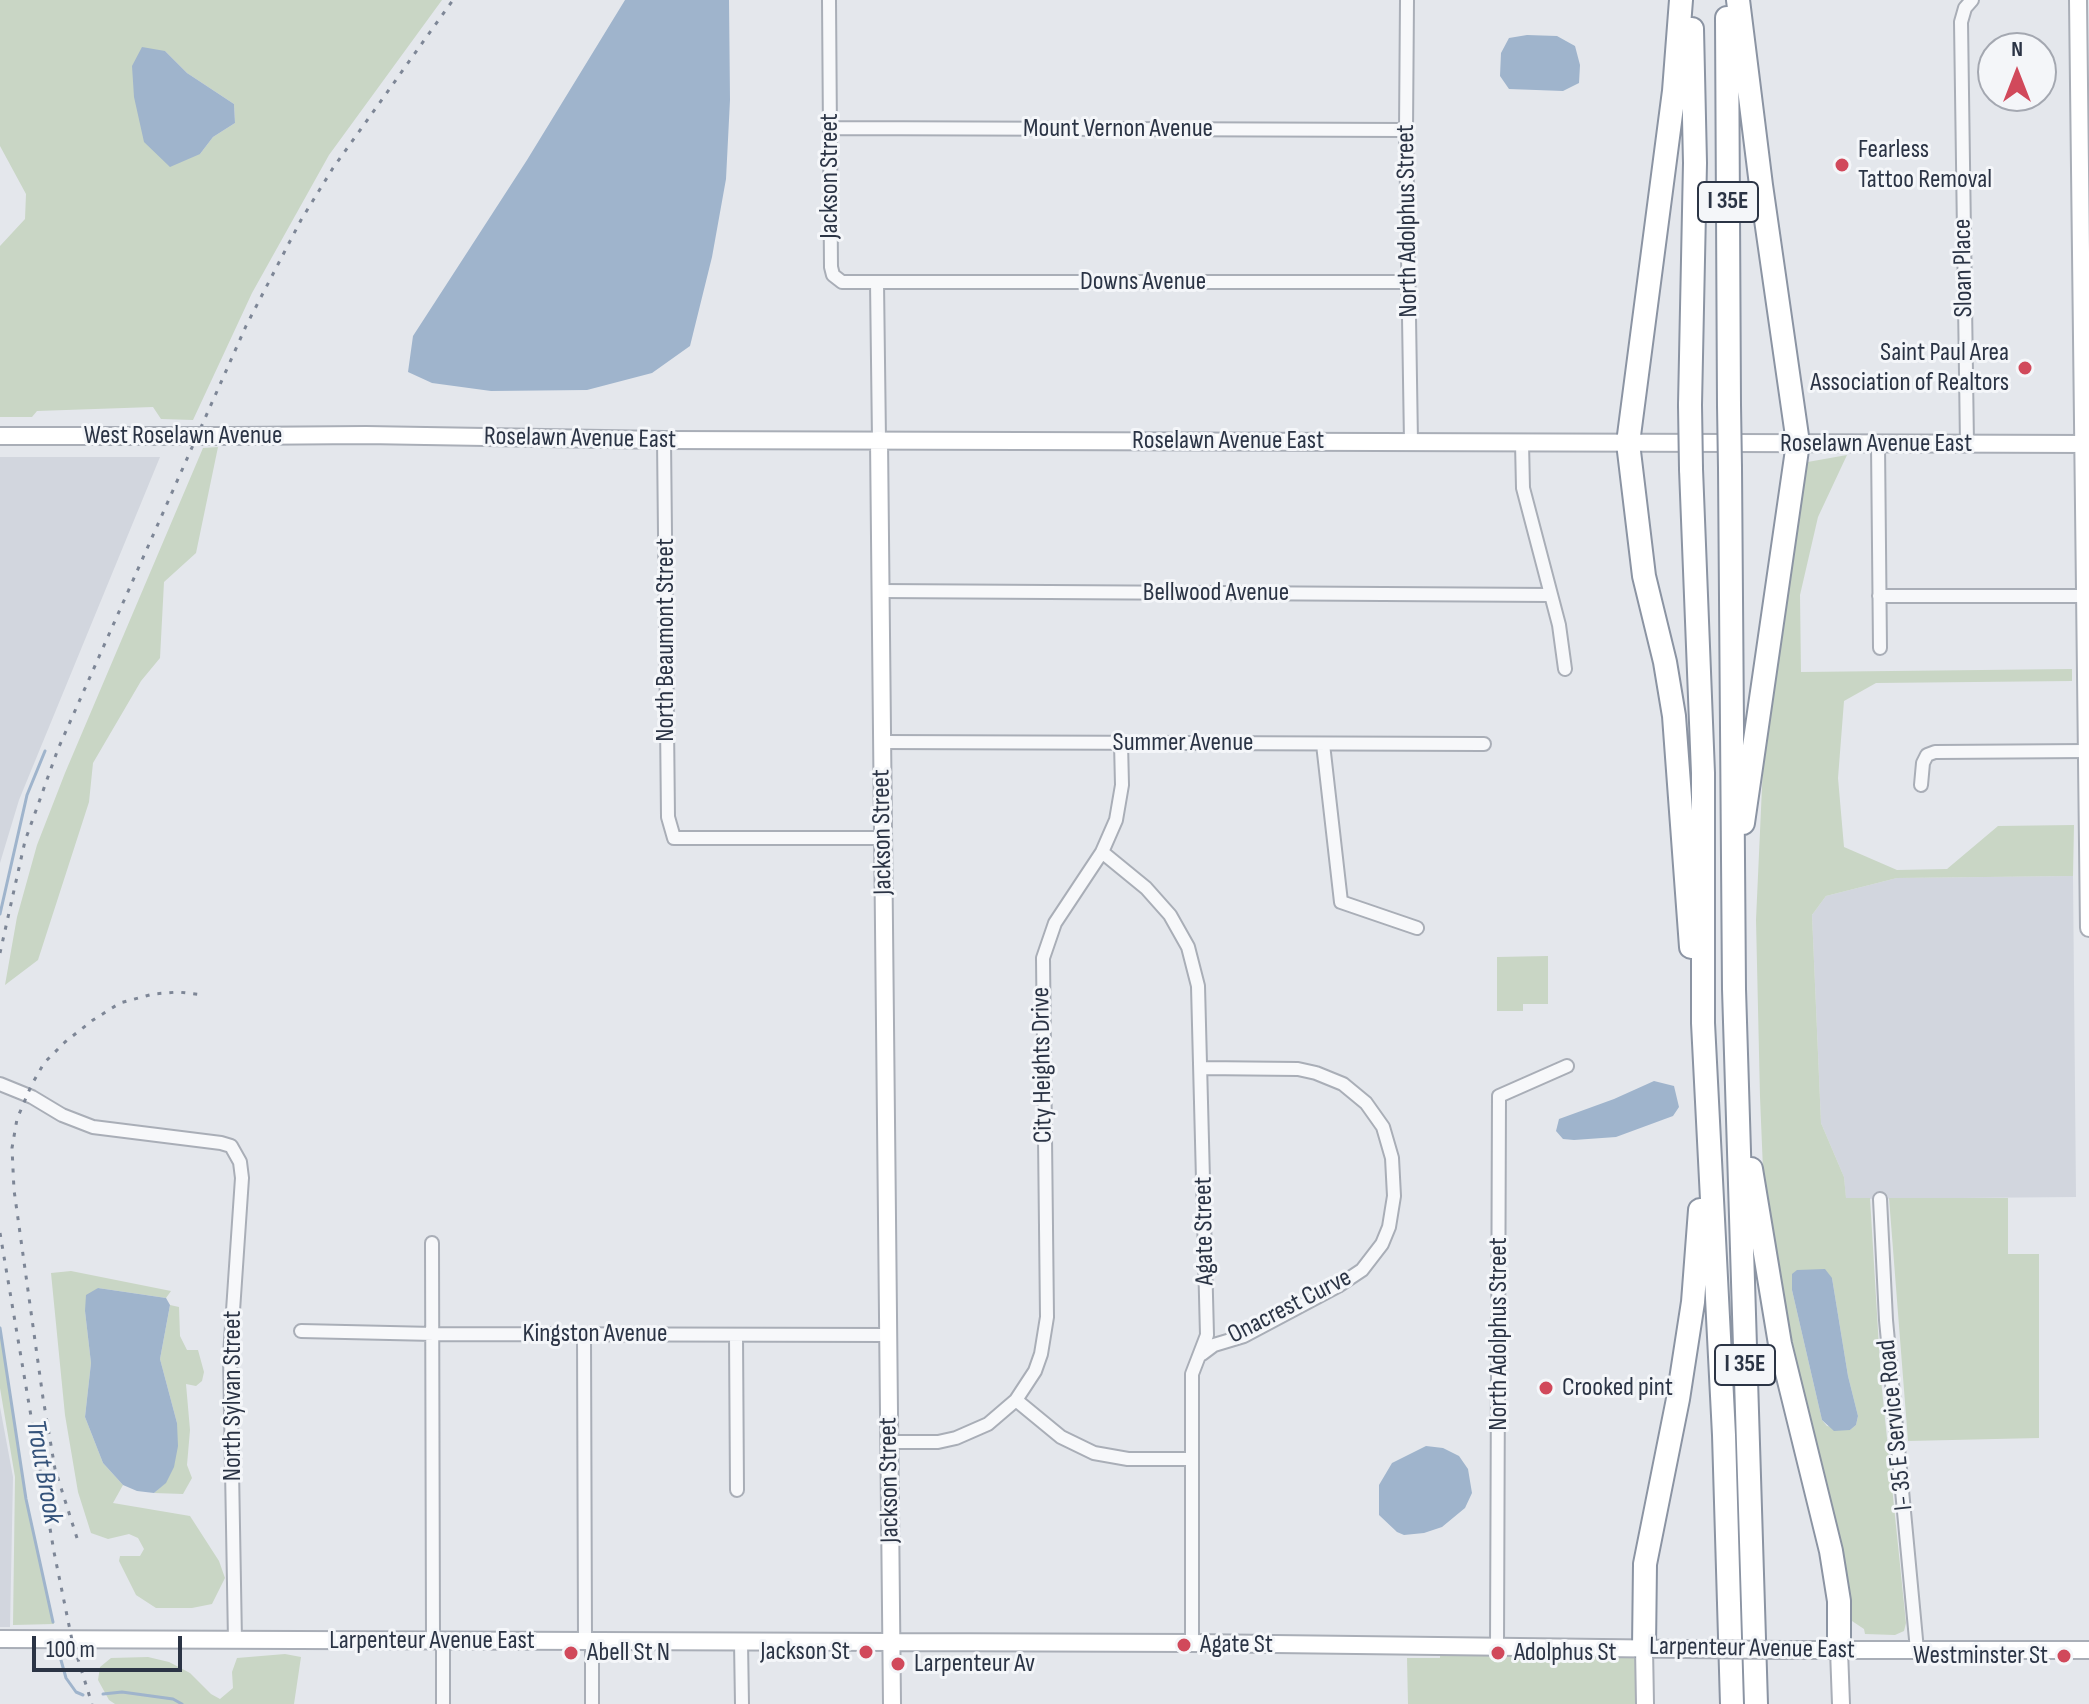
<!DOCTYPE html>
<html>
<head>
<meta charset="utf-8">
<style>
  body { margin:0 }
  #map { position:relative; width:2089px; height:1704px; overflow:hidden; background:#e4e7ec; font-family:"Sofia Sans Condensed",sans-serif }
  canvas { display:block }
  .north { position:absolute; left:1977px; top:32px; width:80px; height:80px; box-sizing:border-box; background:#f4f6f9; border:2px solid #a4a8b1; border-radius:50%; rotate:0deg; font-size:22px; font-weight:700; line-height:32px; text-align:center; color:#2b3445 }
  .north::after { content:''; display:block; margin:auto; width:28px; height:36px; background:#d1495b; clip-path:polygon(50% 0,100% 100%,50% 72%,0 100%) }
  .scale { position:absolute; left:32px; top:1636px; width:150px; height:36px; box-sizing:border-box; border:4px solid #2b3445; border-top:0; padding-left:10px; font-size:24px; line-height:28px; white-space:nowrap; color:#2b3445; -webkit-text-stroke:6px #f4f6f9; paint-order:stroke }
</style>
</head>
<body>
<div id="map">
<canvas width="2089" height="1704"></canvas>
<div class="north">N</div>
<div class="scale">100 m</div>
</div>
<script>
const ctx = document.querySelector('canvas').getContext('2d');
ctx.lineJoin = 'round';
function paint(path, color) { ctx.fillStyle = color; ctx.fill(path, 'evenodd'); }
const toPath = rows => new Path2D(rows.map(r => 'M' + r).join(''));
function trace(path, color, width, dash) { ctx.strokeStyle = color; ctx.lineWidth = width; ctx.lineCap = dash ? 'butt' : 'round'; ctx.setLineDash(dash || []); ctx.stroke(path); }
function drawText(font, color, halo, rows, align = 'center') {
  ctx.font = font + ' "Sofia Sans Condensed",sans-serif'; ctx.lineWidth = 6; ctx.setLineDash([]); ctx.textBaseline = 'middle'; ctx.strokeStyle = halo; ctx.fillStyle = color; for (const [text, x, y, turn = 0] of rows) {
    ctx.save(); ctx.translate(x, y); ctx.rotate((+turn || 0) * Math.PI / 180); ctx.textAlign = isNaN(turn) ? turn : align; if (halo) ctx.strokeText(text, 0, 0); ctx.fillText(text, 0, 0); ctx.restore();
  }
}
const built = toPath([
  [0,457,160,457,19,800,0,863],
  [2073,876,2076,1197,1846,1199,1844,1177,1821,1123,1812,915,1826,896,1897,878],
  [0,1407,13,1477,10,1627,0,1627]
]);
const green = toPath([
  [0,0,442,0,329,155,252,293,193,420,161,419,153,407,37,411,32,417,0,417,0,246,25,219,26,194,0,146],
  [165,51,187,73,234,104,235,123,213,137,200,154],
  [218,447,196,553,164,582,160,658,141,681,93,763,89,802,38,960,5,985,17,917,37,845,65,773,203,448],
  [1847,455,1818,517,1800,595,1801,672,2072,669,2072,681,1876,683,1844,701,1838,778,1844,847,1897,870,1947,869,1998,826,2074,825,2073,876,1897,878,1826,896,1812,915,1821,1123,1844,1177,1846,1198,1870,1198,1881,1380,1906,1623,1904,1631,1895,1635,1865,1634,1864,1629,1849,1619,1848,1580,1841,1547,1805,1424,1765,1218,1760,1097,1756,920,1764,743,1802,463],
  [1832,1278,1848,1376,1858,1416,1856,1425,1850,1430,1827,1426,1822,1420,1792,1290],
  [1548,956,1548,1004,1523,1004,1523,1011,1497,1011,1497,957],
  [1889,1198,2008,1198,2008,1254,2039,1254,2039,1438,1908,1441],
  [71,1271,171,1291,166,1298,98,1288,85,1311,91,1363,85,1417,103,1463,123,1485,113,1503,190,1516,219,1561,225,1578,212,1604,192,1608,156,1608,136,1595,119,1561,120,1556,140,1556,144,1549,138,1538,129,1534,108,1539,91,1533,78,1492,65,1415,51,1273],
  [170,1305,179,1307,180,1336,187,1350,198,1350,204,1372,202,1381,196,1386,186,1384,190,1430,187,1465,192,1478,183,1494,154,1493,166,1482,177,1423,160,1359],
  [0,1326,26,1499,54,1624,13,1625,15,1477,0,1388],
  [1440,1646,1644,1648,1645,1704,1408,1704,1407,1658,1440,1658],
  [285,1654,301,1657,294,1704,115,1704,109,1700,98,1680,100,1667,111,1658,148,1657,169,1662,190,1673,211,1694,220,1699,233,1688,232,1672,237,1658]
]);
const water = toPath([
  [625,0,729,0,730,100,726,179,712,257,690,346,652,373,587,390,491,391,432,383,408,372,413,336,527,160],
  [1527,35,1557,36,1575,46,1580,65,1579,83,1563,91,1509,89,1500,76,1501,53,1509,38],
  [142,47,165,51,187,73,234,104,235,123,213,137,200,154,170,167,144,142,134,97,132,66],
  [1654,1081,1674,1086,1679,1107,1673,1116,1616,1137,1574,1140,1563,1139,1556,1131,1559,1119,1614,1099],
  [1825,1269,1832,1278,1848,1376,1858,1416,1856,1425,1850,1430,1834,1431,1822,1420,1792,1290,1792,1274,1797,1270],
  [98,1288,166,1298,170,1305,160,1359,177,1423,178,1446,174,1467,166,1483,154,1493,137,1491,123,1485,103,1463,85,1417,91,1363,85,1311,86,1295],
  [1426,1446,1443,1448,1459,1456,1468,1469,1472,1493,1465,1508,1442,1527,1424,1533,1404,1535,1397,1532,1379,1515,1379,1485,1392,1463]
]);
const stream = toPath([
  [0,914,27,795,45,751],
  [0,1328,26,1499,53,1622],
  [59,1653,66,1678,76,1692,83,1695],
  [103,1694,122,1692,173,1699,182,1704]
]);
const street = toPath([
  [829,0,831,267,833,275,842,282,1409,282],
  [1407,0,1406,130,1411,442],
  [830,128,1406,130],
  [877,282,879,440],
  [664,440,668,817,674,838,883,838],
  [1522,443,1523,488,1559,625,1565,669],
  [1878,444,1880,648],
  [1967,444,1961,22,1965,8,1972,0],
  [881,591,1551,595],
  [1879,596,2084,596],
  [882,742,1484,744],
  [1323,744,1341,902,1417,928],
  [1921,785,1923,763,1927,755,1935,752,2087,751],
  [1102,852,1146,888,1170,915,1188,947,1198,986,1207,1335,1192,1374,1192,1643],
  [1201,1068,1298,1069,1316,1073,1343,1084,1366,1103,1383,1127,1392,1158,1394,1196,1389,1227,1382,1244,1362,1270,1338,1286,1244,1336,1214,1345,1202,1354],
  [0,1084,32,1097,62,1115,93,1127,221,1143,231,1146,240,1162,242,1178,230,1355,235,1641],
  [1880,1199,1886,1320,1917,1650],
  [432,1243,433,1641],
  [301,1331,434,1334,889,1335],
  [584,1334,585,1641],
  [736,1335,737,1490],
  [1016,1400,1061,1437,1094,1453,1128,1459,1192,1459],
  [890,1442,938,1442,956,1438,988,1424,1016,1400,1035,1371,1041,1354,1047,1317,1043,958,1055,923,1102,852,1116,820,1122,785,1121,743],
  [443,1641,443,1704],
  [592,1641,592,1704],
  [741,1642,742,1704],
  [1497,1646,1499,1096,1567,1066]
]);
const secondary = toPath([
  [2078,0,2089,928],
  [0,436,161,436],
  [233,436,366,435,664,440,2089,444],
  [879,440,892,1704],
  [0,1639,1192,1643,1684,1649],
  [1644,1648,1645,1704],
  [1783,1650,2089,1650],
  [1839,1650,1841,1704]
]);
const highway = toPath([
  [1681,0,1674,91,1628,443,1644,576,1665,662,1674,716,1691,947],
  [1738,0,1761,185,1798,443,1743,823],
  [1727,18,1729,405],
  [1690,405,1695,163,1692,29],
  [1730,468,1734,989,1756,1704],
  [1691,469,1703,773,1703,1023,1724,1435,1732,1704],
  [1751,1169,1780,1344,1831,1551,1839,1601,1839,1650],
  [1644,1648,1645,1564,1678,1399,1693,1302,1700,1210]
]);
const rail = toPath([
  [0,953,25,841,58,749,246,326,301,220,333,168,453,0],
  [0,1233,54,1552,72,1640,92,1704],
  [77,1538,55,1469,43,1398,14,1190,12,1148,17,1119,31,1086,44,1063,65,1042,93,1020,120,1003,153,994,178,992,204,995]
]);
const secondaryBridge = toPath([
  [161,436,233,436],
  [1684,1649,1783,1650]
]);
const highwayBridge = toPath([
  [1690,405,1691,469],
  [1729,405,1730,468]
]);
const markers = [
  [1842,165,8,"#d1495b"],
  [2025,368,8,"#d1495b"],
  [1546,1388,8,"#d1495b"],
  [1184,1645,8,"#d1495b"],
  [866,1652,8,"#d1495b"],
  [571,1653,8,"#d1495b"],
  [1498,1653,8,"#d1495b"],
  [2064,1656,8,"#d1495b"],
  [898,1664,8,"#d1495b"]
];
const shields = [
  [1728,202,60],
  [1745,1365,60]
];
const shieldNames = [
  ["I 35E",1728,202],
  ["I 35E",1745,1365]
];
const streetNames = [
  ["Mount Vernon Avenue",1118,129],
  ["Jackson Street",830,176,-90],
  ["North Adolphus Street",1408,221,-91],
  ["Sloan Place",1964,268,-91],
  ["Downs Avenue",1143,282],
  ["West Roselawn Avenue",183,436],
  ["Roselawn Avenue East",580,439,1],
  ["Roselawn Avenue East",1228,441],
  ["Roselawn Avenue East",1876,444],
  ["Bellwood Avenue",1216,593],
  ["North Beaumont Street",666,640,-90],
  ["Summer Avenue",1183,743],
  ["Jackson Street",883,832,-91],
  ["City Heights Drive",1043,1065,-91],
  ["Agate Street",1205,1231,-91],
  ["Onacrest Curve",1290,1307,-27],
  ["Kingston Avenue",595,1334],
  ["North Adolphus Street",1499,1334,-90],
  ["North Sylvan Street",233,1396,-90],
  ["I- 35 E Service Road",1896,1425,-96],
  ["Jackson Street",890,1480,-91],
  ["Larpenteur Avenue East",432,1641],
  ["Larpenteur Avenue East",1752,1649,1]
];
const poiNames = [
  ["Fearless",1858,150],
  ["Tattoo Removal",1858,180],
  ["Saint Paul Area",2009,353,"right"],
  ["Association of Realtors",2009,383,"right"],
  ["Crooked pint",1562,1388],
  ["Agate St",1200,1645],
  ["Jackson St",850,1652,"right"],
  ["Abell St N",587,1653],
  ["Adolphus St",1514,1653],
  ["Westminster St",2048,1656,"right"],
  ["Larpenteur Av",914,1664]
];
const waterNames = [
  ["Trout Brook",43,1472,80]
];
paint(built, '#d2d6de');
paint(green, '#c9d6c5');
paint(water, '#9fb4cc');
trace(stream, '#9fb4cc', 3);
trace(street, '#a9aeb7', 16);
trace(secondary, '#a9aeb7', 20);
trace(highway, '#8b94a3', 26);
trace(street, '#f7f8fa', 12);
trace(secondary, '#fff', 16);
trace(highway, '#fff', 22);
trace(rail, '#7d8696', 3, [4, 8]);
trace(secondaryBridge, '#a9aeb7', 20, []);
trace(highwayBridge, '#8b94a3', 26, []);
trace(secondaryBridge, '#fff', 16);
trace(highwayBridge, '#fff', 22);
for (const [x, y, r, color] of markers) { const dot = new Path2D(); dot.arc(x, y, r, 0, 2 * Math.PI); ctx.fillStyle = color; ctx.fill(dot); trace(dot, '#f4f6f9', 3); }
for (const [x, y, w] of shields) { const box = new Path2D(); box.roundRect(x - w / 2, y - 20, w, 40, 6); ctx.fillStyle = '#f4f6f9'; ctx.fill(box); trace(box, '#2b3445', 2); }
drawText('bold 24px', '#2b3445', null, shieldNames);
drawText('26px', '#2b3445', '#f4f6f9', streetNames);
drawText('26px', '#2b3445', '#f4f6f9', poiNames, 'left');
drawText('italic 28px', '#34527a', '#f4f6f9', waterNames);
</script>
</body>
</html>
